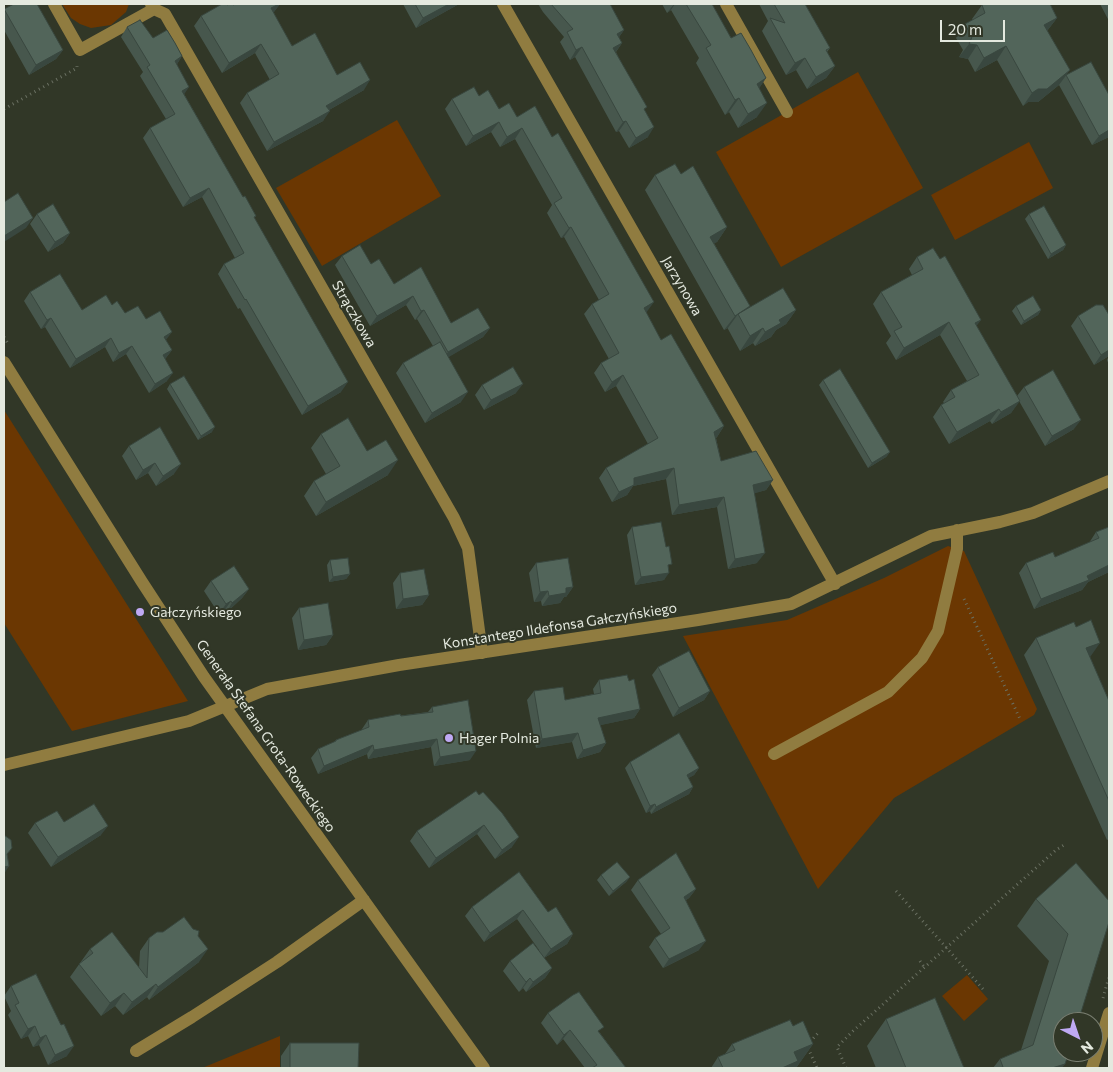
<!DOCTYPE html>
<html>
<head>
<meta charset="utf-8">
<style>
  body { margin:0 }
  #map { position:relative; width:1113px; height:1072px; overflow:hidden; background:#313727; font-family:Commissioner,sans-serif }
  canvas { display:block }
  .frame { position:absolute; inset:0; border:5px solid #e4e9df; pointer-events:none }
  .north { position:absolute; left:1053px; top:1012px; width:50px; height:50px; box-sizing:border-box; background:#313727; border:1px solid #797e71; border-radius:50%; rotate:139deg; font-size:14px; font-weight:700; line-height:20px; text-align:center; color:#e4e9df }
  .north::after { content:''; display:block; margin:auto; width:18px; height:22px; background:#bfa9f4; clip-path:polygon(50% 0,100% 100%,50% 72%,0 100%) }
  .scale { position:absolute; left:940px; top:20px; width:65px; height:22px; box-sizing:border-box; border:2px solid #e4e9df; border-top:0; padding-left:6px; font-size:15px; line-height:18px; white-space:nowrap; color:#e4e9df; -webkit-text-stroke:4px #313727; paint-order:stroke }
</style>
</head>
<body>
<div id="map">
<canvas width="1113" height="1072"></canvas>
<div class="frame"></div>
<div class="north">N</div>
<div class="scale">20 m</div>
</div>
<script>
const ctx = document.querySelector('canvas').getContext('2d');
ctx.lineJoin = 'round';
function paint(path, color) { ctx.fillStyle = color; ctx.fill(path, 'evenodd'); }
const toPath = rows => new Path2D(rows.map(r => 'M' + r).join(''));
function trace(path, color, width, dash) { ctx.strokeStyle = color; ctx.lineWidth = width; ctx.lineCap = dash ? 'butt' : 'round'; ctx.setLineDash(dash || []); ctx.stroke(path); }
function drawText(font, color, halo, rows, align = 'center') {
  ctx.font = font + ' Commissioner,sans-serif'; ctx.lineWidth = 4; ctx.setLineDash([]); ctx.textBaseline = 'middle'; ctx.strokeStyle = halo; ctx.fillStyle = color; for (const [text, x, y, turn = 0] of rows) {
    ctx.save(); ctx.translate(x, y); ctx.rotate((+turn || 0) * Math.PI / 180); ctx.textAlign = isNaN(turn) ? turn : align; if (halo) ctx.strokeText(text, 0, 0); ctx.fillText(text, 0, 0); ctx.restore();
  }
}
const green = toPath([
  [62,4,129,4,126,12,111,25,91,28,80,24,71,18],
  [858,72,923,188,781,267,716,152],
  [397,120,441,196,322,266,276,188],
  [1029,142,1053,188,955,240,931,195],
  [4,410,188,701,72,731,4,623],
  [948,546,964,551,1037,709,1034,715,894,798,818,889,683,636,787,620,884,578],
  [967,975,988,999,964,1021,942,996],
  [280,1036,280,1068,202,1068]
]);
const path = toPath([
  [4,109,77,68,77,66],
  [4,337,9,345],
  [964,599,1020,719],
  [896,891,983,989],
  [920,961,924,967],
  [1103,998,1109,977],
  [810,1042,819,1032],
  [808,1048,817,1068],
  [846,1068,837,1047,853,1031,1056,850,1064,845]
]);
const minor = toPath([
  [54,4,80,50,154,9],
  [151,4,154,9,165,14,454,518,468,548,482,653],
  [503,4,835,584],
  [726,4,787,112],
  [4,362,142,582,204,677,484,1068],
  [774,754,888,692,922,658,938,631,957,549,957,530],
  [4,765,189,721,267,689,399,665,698,620,791,604,931,536,1000,522,1033,513,1109,481],
  [136,1051,192,1017,277,962,364,900],
  [1092,1068,1109,1013]
]);
const wall = toPath([
  [235,4,280,4,273,13,292,46,337,75,364,90,329,110,323,121,267,151,240,103,247,93,270,80,255,53,222,73,194,26,201,16,227,5,233,5],
  [403,4,459,4,416,28],
  [538,4,610,4,624,30,619,37,622,43,616,52,644,110,648,137,629,148,619,131,616,132,575,57,570,60,560,42,564,37,543,12],
  [662,4,712,4,731,38,766,78,759,88,757,117,738,128,729,112,725,115,696,63,699,58,671,10,667,13],
  [759,4,805,4,830,48,827,52,835,66,826,78,807,89,796,70,786,75,762,31,768,21],
  [1050,4,1057,18,1047,31,1067,75,1109,137,1092,145,1059,85,1038,102,1028,102,1023,106,997,60,975,72,968,59,959,57,963,50,956,38,965,24,973,20,972,19,982,5],
  [1100,4,1109,4,1109,21],
  [4,9,63,50,56,59,29,75,4,30],
  [127,27,153,38,182,56,177,64,184,94,243,197,256,216,254,218,341,392,302,415,240,308,238,309,218,274,224,264,235,258,202,197,183,207,143,138,150,128,166,119,140,76,143,72,121,37],
  [479,96,499,109,517,117,646,313,661,340,724,426,717,437,716,438,721,461,773,480,766,490,754,493,757,563,728,569,717,507,672,515,666,479,633,486,627,495,612,502,599,478,606,468,648,444,616,386,605,392,594,373,601,363,609,359,584,314,592,304,599,300,564,237,561,238,547,213,552,205,515,139,500,147,491,132,466,146,445,109,452,99],
  [681,174,727,227,717,242,714,243,748,308,796,310,786,324,776,330,771,337,755,346,753,343,740,351,728,329,728,328,724,330,645,190,655,175],
  [37,214,70,233,63,243,48,252,30,224],
  [1029,214,1066,245,1063,250,1048,259,1025,219],
  [342,256,371,264,394,284,421,267,451,323,490,328,483,337,448,357,461,402,425,423,396,373,403,363,433,346,417,319,415,320,406,305,370,326,335,265],
  [917,257,976,326,1017,396,1024,387,1074,429,1045,446,1019,401,1011,413,992,424,990,421,949,444,933,417,941,405,944,403,943,402,951,390,967,381,940,335,896,360,886,343,891,336,873,304,881,292,912,275,909,269],
  [30,292,82,310,112,305,125,313,146,319,166,340,172,350,165,359,167,381,149,393,126,354,113,362,105,347,70,368,45,327,41,329,24,301],
  [1016,306,1041,310,1038,315,1021,325,1012,311],
  [1109,315,1109,356,1094,365,1071,326,1078,316],
  [1109,356,1109,365,1107,360],
  [823,380,890,452,886,457,868,468,819,385],
  [170,384,212,432,198,440,167,389],
  [482,385,516,393,484,410,475,395],
  [321,434,367,451,388,475,316,516,304,496,314,481,326,474,311,448],
  [129,446,174,474,156,486,148,473,136,480,122,456],
  [632,527,669,569,664,580,635,585,627,535],
  [1109,527,1109,572,1088,582,1082,590,1034,609,1019,573,1026,563,1055,557,1089,543,1096,532],
  [330,560,350,574,346,579,329,582,327,565],
  [536,563,573,587,566,597,564,597,560,603,542,606,541,601,534,602,529,573],
  [400,573,429,595,422,605,396,609,393,583],
  [211,581,249,589,242,598,226,613,224,611,219,614,204,591],
  [299,608,333,635,326,645,298,650,292,618],
  [1036,638,1090,658,1109,701,1109,839,1107,840,1024,655],
  [658,667,710,691,704,700,673,717,652,675],
  [599,680,629,681,640,709,634,718,600,725,606,743,600,752,577,759,572,742,536,748,527,700,534,691,565,700,594,694,593,689],
  [432,707,470,760,434,766,431,747,368,759,367,754,318,774,311,758,318,749,334,742,336,740,362,730,362,729,368,720,428,712],
  [630,762,699,768,694,775,688,778,693,787,689,794,651,814,650,811,646,813,625,768],
  [479,795,512,847,495,859,477,834,429,868,410,841,417,831],
  [64,822,101,835,51,867,28,833,35,823],
  [1076,863,1062,1068,993,1068,1000,1059,1021,1050,1049,961,1017,926,1036,899],
  [519,872,548,912,573,934,567,944,544,958,552,968,545,978,526,992,523,988,519,992,503,971,510,961,539,950,517,919,484,942,465,916,472,907],
  [601,875,630,877,626,882,609,896,597,880],
  [638,880,696,889,689,898,686,900,699,950,663,968,649,947,655,938,661,934,631,890],
  [198,936,199,962,149,1000,147,997,123,1015,115,1006,101,1016,70,977,90,949,139,968,140,951,149,938],
  [11,986,67,1056,48,1065,39,1045,33,1047,28,1036,21,1039,8,1015,11,1011,4,996],
  [548,1013,600,1033,626,1068,585,1068,563,1039,557,1045,541,1023],
  [886,1019,964,1068,876,1068,867,1046],
  [793,1026,813,1044,796,1068,711,1068,718,1057,725,1054,732,1044],
  [290,1043,358,1068,281,1068,281,1056]
]);
const shadedWall = toPath([
  [279,4,280,4,274,12,264,18,271,8],
  [449,4,459,4,416,28,423,18],
  [674,4,675,4,671,10,667,13],
  [1057,18,1047,31,1044,25],
  [624,30,617,40,617,34],
  [622,43,615,53,613,48],
  [261,44,255,53,222,73,229,63],
  [969,44,977,45,968,59,959,57],
  [1006,46,997,60,975,72,984,58],
  [582,47,575,57,570,60,576,50],
  [63,50,56,59,29,75,36,65],
  [182,56,176,66,175,61],
  [805,58,796,70,786,75,795,63],
  [835,66,826,78,807,89,816,77],
  [1070,70,1059,85,1038,102,1028,102,1023,106,1032,93],
  [766,78,756,93,757,84],
  [370,80,364,90,320,115,326,106],
  [189,87,183,96,182,91],
  [739,98,729,112,725,115,735,100],
  [767,103,757,117,738,128,748,114],
  [330,111,323,121,267,151,274,142],
  [626,121,619,131,616,132,623,122],
  [499,122,491,132,466,146,473,136],
  [654,127,648,137,629,148,636,138],
  [522,128,515,139,500,147,507,137],
  [1109,130,1109,137,1092,145,1099,136],
  [209,188,202,197,183,207,190,198],
  [33,218,26,228,4,242,4,236],
  [571,227,564,237,561,238,569,228],
  [727,227,717,242,700,251,710,237],
  [70,233,63,243,48,252,55,242],
  [1066,245,1063,250,1048,259,1051,254],
  [413,296,406,305,370,326,377,316],
  [654,302,646,313,644,308],
  [750,306,741,319,738,314,728,328,724,330,735,316],
  [424,310,417,319,415,320,421,311],
  [796,310,786,324,776,330,771,337,755,346,765,332,779,320],
  [1041,310,1038,315,1021,325,1024,321],
  [51,318,45,327,41,329,47,320],
  [981,320,972,332,975,323],
  [949,322,940,335,896,360,904,348],
  [490,328,483,337,442,361,448,352],
  [763,328,753,343,740,351,750,336],
  [172,332,166,340,164,337],
  [111,338,105,347,70,368,76,359],
  [132,346,126,354,113,362,119,353],
  [172,350,166,358,157,364,163,355],
  [1109,350,1109,356,1094,365,1101,355],
  [173,373,167,381,149,393,155,384],
  [623,375,616,386,605,392,612,382],
  [348,382,341,392,302,415,308,406],
  [523,384,516,393,484,410,491,400],
  [468,392,461,402,425,423,432,413],
  [1020,401,1011,413,992,424,1001,412],
  [999,409,990,421,949,444,957,432],
  [1081,420,1074,429,1045,446,1052,436],
  [724,426,717,437,707,442,714,432],
  [215,427,212,432,198,440,201,436],
  [890,452,886,457,868,468,872,463],
  [398,460,388,475,316,516,326,502],
  [155,463,148,473,136,480,143,470],
  [181,464,174,474,156,486,163,476],
  [674,468,666,479,633,486,627,495,612,502,619,492,634,478],
  [773,480,766,490,746,496,753,485],
  [724,497,717,507,672,515,679,505],
  [765,553,757,563,728,569,735,559],
  [1109,565,1109,572,1088,582,1082,590,1034,609,1041,599],
  [669,573,664,580,635,585,641,577],
  [350,574,346,579,329,582,333,577],
  [573,587,566,597,564,597,560,603,542,606,549,596,566,588],
  [249,589,242,598,226,613,232,603],
  [548,591,541,601,534,602,540,592],
  [429,595,422,605,396,609,403,599],
  [231,601,224,611,219,614,226,604],
  [333,635,326,645,298,650,304,640],
  [1100,643,1088,660,1086,648],
  [710,691,704,700,673,717,679,708],
  [640,709,634,718,592,727,598,718],
  [578,733,572,742,536,748,542,739],
  [437,739,431,747,368,759,374,750],
  [606,743,600,752,577,759,583,750],
  [373,745,367,754,318,774,324,766],
  [476,751,470,760,434,766,440,757],
  [699,768,694,775,682,782,687,775],
  [693,787,689,794,651,814,656,807],
  [655,804,650,811,646,813,650,806],
  [484,825,477,834,429,868,436,858],
  [108,826,101,835,51,867,58,857],
  [519,837,512,847,495,859,502,850],
  [9,866,4,874,4,867],
  [630,877,626,882,609,896,613,891],
  [696,889,689,898,677,906,684,897],
  [523,910,517,919,484,942,490,933],
  [573,934,567,944,544,958,551,949],
  [706,941,699,950,663,968,669,959],
  [208,949,199,962,149,1000,158,987],
  [552,968,545,978,526,992,533,982],
  [530,978,523,988,519,992,526,982],
  [156,984,147,997,123,1015,132,1002],
  [124,993,115,1006,101,1016,110,1003],
  [35,1026,28,1036,21,1039,28,1029],
  [570,1030,563,1039,557,1045,564,1035],
  [46,1035,39,1045,33,1047,40,1038],
  [813,1044,796,1068,781,1068,794,1052],
  [74,1046,67,1056,48,1065,55,1055],
  [1065,1064,1062,1068,1052,1068]
]);
const building = toPath([
  [14,4,37,4,63,50,36,65,4,9,14,4],
  [222,4,226,4,227,5,229,4,233,4,233,5,235,4,279,4,271,8,292,46,315,33,337,75,360,62,370,80,326,106,330,111,274,142,247,93,279,74,261,44,229,63,201,16,222,4],
  [415,4,449,4,423,18,415,4],
  [551,4,610,4,624,30,617,34,622,43,613,48,647,107,644,109,654,127,636,138,626,121,623,122,582,47,576,50,567,32,573,29,551,4],
  [686,4,712,4,731,38,741,33,751,50,766,78,757,84,767,103,748,114,739,98,735,100,706,48,711,45,686,4],
  [774,4,805,4,830,48,826,50,835,66,816,77,805,58,795,63,770,18,785,23,774,4],
  [985,4,1050,4,1057,18,1044,25,1070,70,1047,89,1038,89,1032,93,1006,46,984,58,977,45,969,44,972,37,965,24,985,13,982,5,985,4],
  [140,20,153,38,167,30,175,43,182,56,175,61,189,87,182,91,243,197,245,196,256,216,254,217,348,382,308,406,246,299,245,300,224,264,244,253,209,188,190,198,150,128,175,114,147,67,150,65,127,27,140,20],
  [1091,62,1109,95,1109,130,1099,136,1066,75,1091,62],
  [474,87,479,96,488,90,499,109,509,103,517,117,535,106,552,137,558,133,654,302,644,308,661,340,671,334,724,426,714,432,721,461,756,451,773,480,753,485,765,553,735,559,724,497,679,505,674,468,634,478,634,485,619,492,606,468,658,438,623,375,612,382,601,363,619,353,592,304,609,294,571,227,569,228,554,203,562,198,522,128,507,137,499,122,473,136,452,99,474,87],
  [675,164,681,174,693,166,727,227,710,237,750,306,735,316,655,175,675,164],
  [18,193,33,218,4,236,4,202,18,193],
  [53,204,70,233,55,242,37,214,53,204],
  [1044,206,1066,245,1051,254,1029,214,1044,206],
  [360,245,371,264,379,259,394,284,421,267,451,323,478,308,490,328,448,352,424,310,421,311,413,296,377,316,342,256,360,245],
  [933,248,940,259,945,256,981,320,975,323,1020,401,1001,412,999,409,957,432,941,405,955,397,951,390,979,375,949,322,904,348,894,331,902,327,881,292,923,269,917,257,933,248],
  [60,274,82,310,106,295,112,305,117,301,125,313,138,306,146,319,160,311,172,332,164,337,172,350,163,355,173,373,155,384,132,346,119,353,111,338,76,359,51,318,47,320,30,292,60,274],
  [783,288,796,310,779,320,781,323,765,332,763,328,750,336,738,314,783,288],
  [1033,296,1041,310,1024,321,1016,306,1033,296],
  [1096,305,1103,305,1109,315,1109,350,1101,355,1078,316,1096,305],
  [440,342,468,392,432,413,403,363,440,342],
  [513,367,523,384,491,400,482,385,513,367],
  [840,369,890,452,872,463,823,380,840,369],
  [1053,370,1081,420,1052,436,1024,387,1053,370],
  [184,376,215,427,201,436,170,384,184,376],
  [348,418,367,451,386,440,398,460,326,502,314,481,340,466,321,434,348,418],
  [160,427,181,464,163,476,155,463,143,470,129,446,160,427],
  [661,522,666,547,669,546,672,564,668,565,669,573,641,577,632,527,661,522],
  [1109,527,1109,565,1087,576,1089,580,1041,599,1026,563,1053,552,1055,557,1099,538,1096,532,1109,527],
  [348,558,350,574,333,577,330,560,348,558],
  [568,558,573,587,566,588,566,593,549,596,548,591,540,592,536,563,568,558],
  [234,566,249,589,232,603,231,601,226,604,211,581,234,566],
  [424,569,429,595,403,599,400,573,424,569],
  [328,603,333,635,304,640,299,608,328,603],
  [1091,620,1100,643,1086,648,1109,701,1109,801,1036,638,1074,622,1076,627,1091,620],
  [689,651,710,691,679,708,658,667,689,651],
  [627,675,629,681,634,679,640,709,598,718,606,743,583,750,578,733,542,739,534,691,563,687,565,700,601,693,599,680,627,675],
  [468,700,476,751,440,757,437,739,374,750,373,745,324,766,318,749,336,741,336,740,369,727,368,720,400,714,401,716,433,712,432,707,468,700],
  [679,733,699,768,687,775,693,787,656,807,655,804,650,806,630,762,679,733],
  [476,791,479,795,483,792,502,813,519,837,502,850,484,825,436,858,417,831,476,791],
  [94,804,108,826,58,857,35,823,57,811,64,822,94,804],
  [4,833,4,835,11,840,12,848,7,854,9,866,4,867,4,833],
  [676,853,696,889,684,897,706,941,669,959,655,938,670,928,638,880,676,853],
  [617,862,630,877,613,891,601,875,617,862],
  [1076,863,1109,901,1109,922,1078,1022,1063,1022,1063,1052,1069,1052,1065,1064,1052,1068,999,1068,1003,1067,1000,1059,1033,1045,1068,934,1036,899,1076,863],
  [519,872,548,912,556,907,573,934,551,949,523,910,490,933,472,907,519,872],
  [184,917,193,929,199,931,198,936,208,949,158,987,156,984,132,1002,124,993,110,1003,79,964,93,953,90,949,112,932,147,978,149,938,157,932,163,932,184,917],
  [533,943,552,968,533,982,530,978,526,982,510,961,533,943],
  [36,974,61,1025,64,1024,74,1046,55,1055,46,1035,40,1038,35,1026,28,1029,15,1005,19,1003,11,986,36,974],
  [579,992,604,1027,598,1031,626,1068,592,1068,597,1065,570,1030,564,1035,548,1013,573,995,579,992],
  [935,998,964,1068,906,1068,886,1019,935,998],
  [790,1020,793,1026,803,1021,813,1044,794,1052,798,1061,782,1068,723,1068,718,1057,735,1050,732,1044,790,1020],
  [290,1043,359,1043,358,1068,290,1068,290,1043]
]);
const markers = [
  [140,612,5,"#bfa9f4"],
  [449,738,5,"#bfa9f4"]
];
const streetNames = [
  ["Jarzynowa",682,286,60],
  ["Strączkowa",354,314,60],
  ["Konstantego Ildefonsa Gałczyńskiego",560,626,-9],
  ["Generała Stefana Grota-Roweckiego",266,736,55]
];
const poiNames = [
  ["Gałczyńskiego",150,612],
  ["Hager Polnia",459,738]
];
paint(green, '#6b3702');
trace(path, '#6b7163', 3, [1, 4]);
trace(minor, '#907c40', 12);
paint(wall, '#47574d');
paint(shadedWall, '#39473f');
paint(building, '#52655a');
trace(building, '#39473f', 1);
for (const [x, y, r, color] of markers) { const dot = new Path2D(); dot.arc(x, y, r, 0, 2 * Math.PI); ctx.fillStyle = color; ctx.fill(dot); trace(dot, '#313727', 2); }
drawText('14px', '#e4e9df', '#313727', streetNames);
drawText('14px', '#e4e9df', '#313727', poiNames, 'left');
</script>
</body>
</html>
